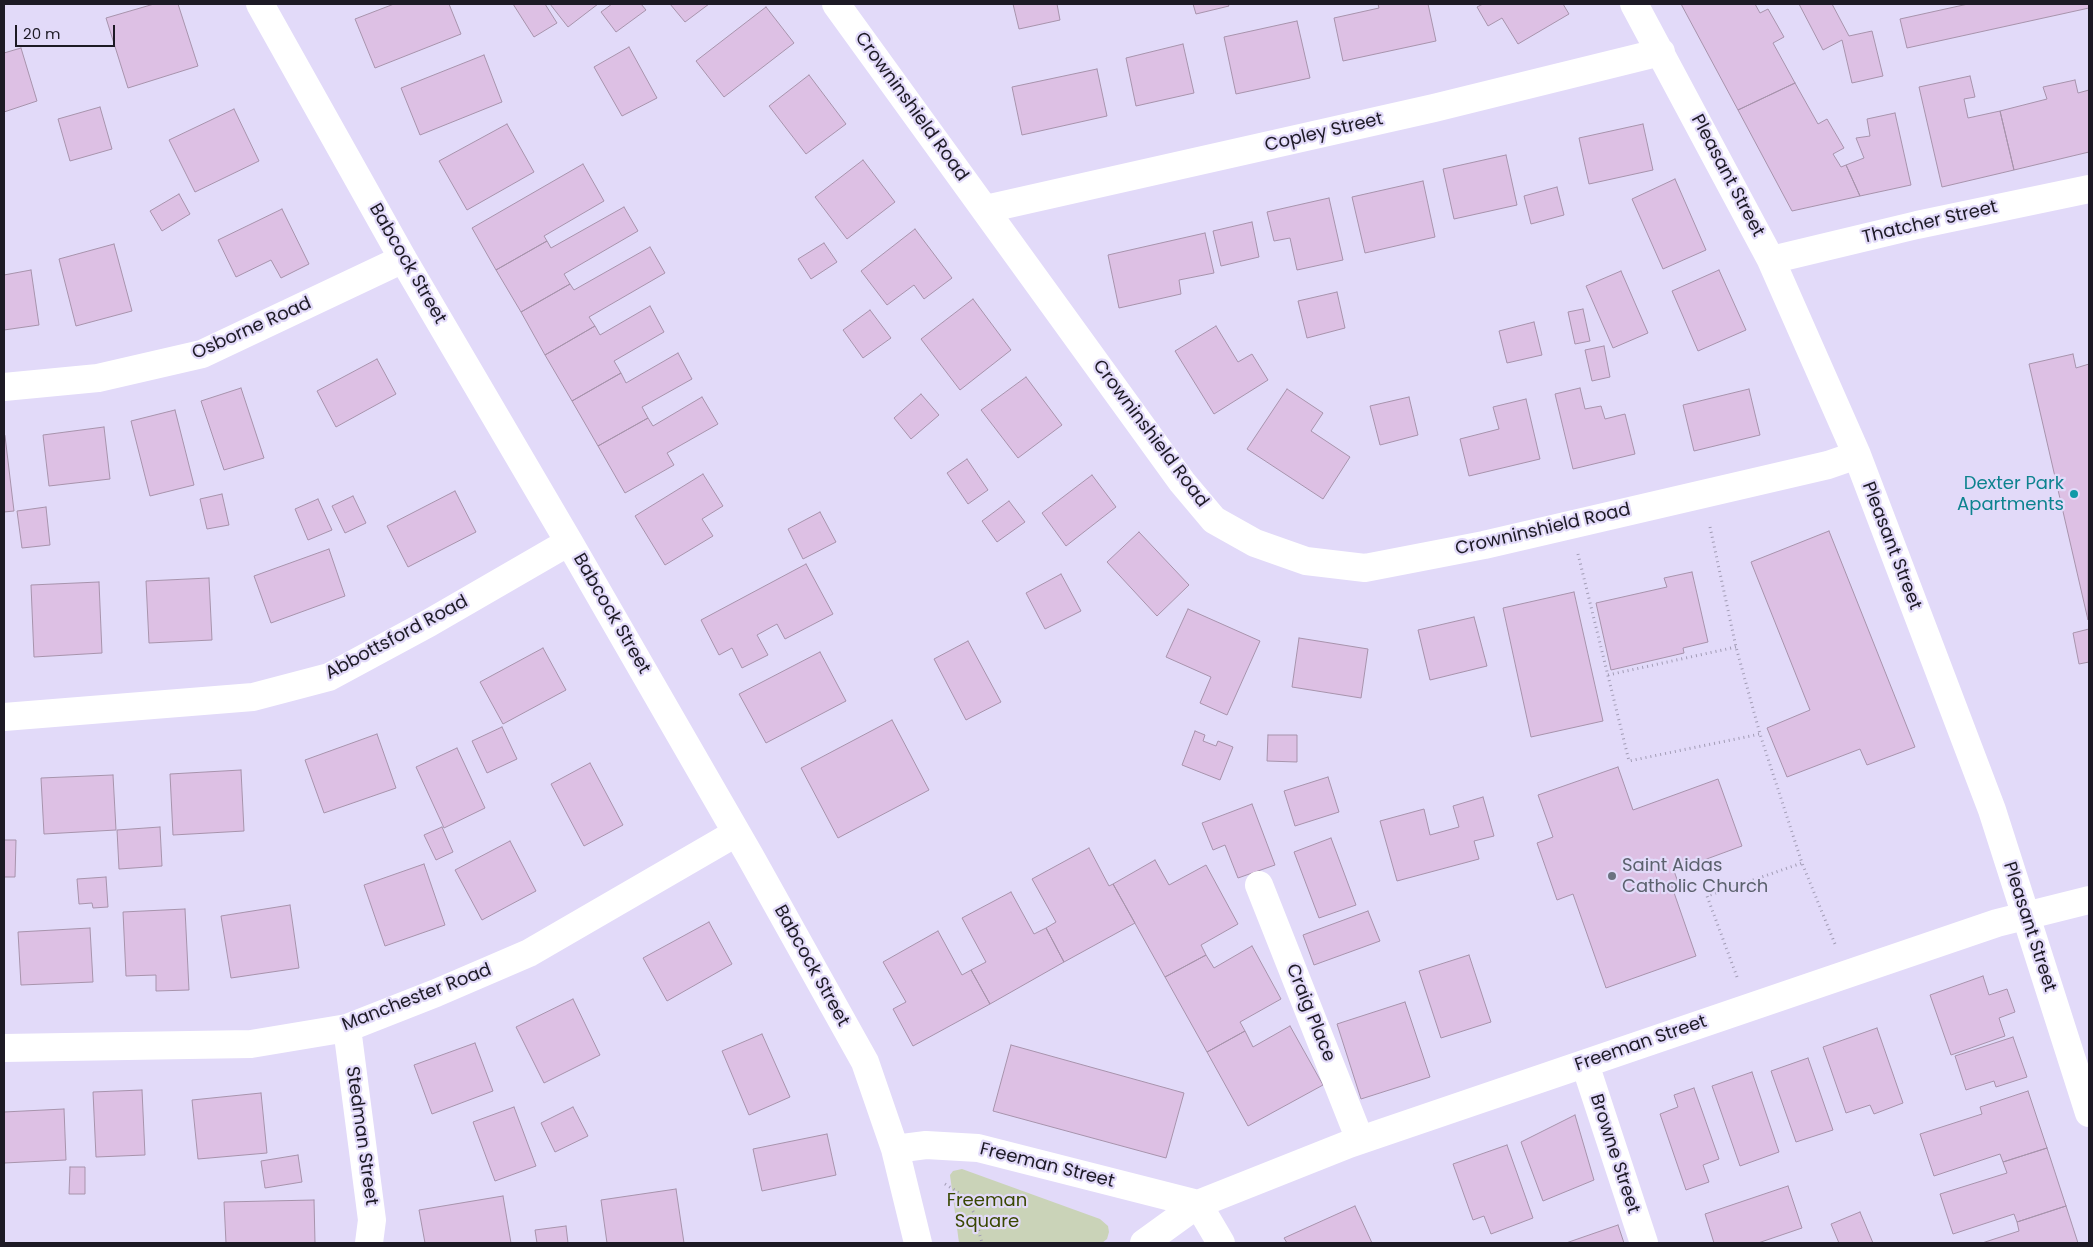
<!DOCTYPE html>
<html>
<head>
<meta charset="utf-8">
<style>
  body { margin:0 }
  #map { position:relative; width:2093px; height:1247px; overflow:hidden; background:#e2daf9; font-family:Poppins,sans-serif }
  canvas { display:block }
  .frame { position:absolute; inset:0; border:5px solid #1d1a25; pointer-events:none }
  .scale { position:absolute; left:15px; top:25px; width:100px; height:22px; box-sizing:border-box; border:2px solid #1d1a25; border-top:0; padding-left:6px; font-size:15px; line-height:18px; white-space:nowrap; color:#1d1a25; -webkit-text-stroke:4px #e2daf9; paint-order:stroke }
</style>
</head>
<body>
<div id="map">
<canvas width="2093" height="1247"></canvas>
<div class="frame"></div>
<div class="scale">20 m</div>
</div>
<script>
const ctx = document.querySelector('canvas').getContext('2d');
ctx.lineJoin = 'round';
function paint(path, color) { ctx.fillStyle = color; ctx.fill(path, 'evenodd'); }
const toPath = rows => new Path2D(rows.map(r => 'M' + r).join(''));
function trace(path, color, width, dash) { ctx.strokeStyle = color; ctx.lineWidth = width; ctx.lineCap = dash ? 'butt' : 'round'; ctx.setLineDash(dash || []); ctx.stroke(path); }
function drawText(font, color, halo, rows, align = 'center') {
  ctx.font = font + ' Poppins,sans-serif'; ctx.lineWidth = 4.5; ctx.setLineDash([]); ctx.textBaseline = 'middle'; ctx.strokeStyle = halo; ctx.fillStyle = color; for (const [text, x, y, turn = 0] of rows) {
    ctx.save(); ctx.translate(x, y); ctx.rotate((+turn || 0) * Math.PI / 180); ctx.textAlign = isNaN(turn) ? turn : align; if (halo) ctx.strokeText(text, 0, 0); ctx.fillText(text, 0, 0); ctx.restore();
  }
}
const green = toPath([
  [962,1169,1100,1219,1108,1226,1109,1232,1107,1239,1102,1243,959,1243,950,1175,953,1171]
]);
const building = toPath([
  [154,4,178,4,198,66,128,88,106,18,154,4],
  [394,4,449,4,461,34,375,68,355,19,394,4],
  [513,4,545,4,557,23,534,37,513,4],
  [550,4,598,4,568,27,550,4],
  [612,4,641,4,646,10,616,32,601,12,612,4],
  [670,4,709,4,685,22,670,4],
  [1013,4,1057,4,1060,20,1019,29,1013,4],
  [1193,4,1228,4,1229,6,1196,14,1193,4],
  [1378,4,1428,4,1436,41,1343,61,1334,18,1379,8,1378,4],
  [1483,4,1563,4,1569,14,1518,44,1502,18,1488,26,1477,7,1483,4],
  [1681,4,1755,4,1760,13,1768,9,1784,37,1773,43,1795,83,1738,110,1681,4],
  [1799,4,1832,4,1849,36,1872,31,1883,76,1852,83,1842,40,1823,50,1799,4],
  [1968,4,2089,4,2089,8,1907,48,1900,19,1968,4],
  [766,7,794,43,724,97,696,61,766,7],
  [1297,21,1310,78,1236,94,1224,37,1297,21],
  [1183,44,1194,93,1136,106,1126,58,1183,44],
  [629,47,657,98,622,116,594,67,629,47],
  [21,48,37,101,4,112,4,53,21,48],
  [484,55,502,102,420,135,401,88,484,55],
  [1097,69,1107,116,1022,135,1012,87,1097,69],
  [809,75,846,124,806,154,769,106,809,75],
  [1970,76,1975,97,1964,99,1968,118,2000,111,2014,170,1942,187,1919,87,1970,76],
  [2075,80,2078,93,2089,90,2089,152,2014,170,2000,111,2047,99,2043,87,2075,80],
  [1795,83,1818,124,1827,119,1844,148,1833,154,1841,167,1846,165,1860,196,1792,211,1738,110,1795,83],
  [100,107,112,149,70,161,58,119,100,107],
  [234,109,259,161,195,192,169,140,234,109],
  [1895,113,1911,185,1860,196,1846,165,1864,158,1856,138,1870,136,1867,119,1895,113],
  [507,124,534,172,467,210,439,161,507,124],
  [1643,124,1653,170,1589,184,1579,138,1643,124],
  [1506,155,1517,205,1454,219,1443,169,1506,155],
  [863,160,895,202,847,239,815,197,863,160],
  [583,164,604,201,544,236,547,241,496,270,472,228,583,164],
  [1675,179,1706,250,1663,269,1632,199,1675,179],
  [1423,181,1435,237,1365,253,1352,197,1423,181],
  [1557,187,1564,215,1531,224,1524,196,1557,187],
  [179,194,190,214,162,231,150,211,179,194],
  [1329,198,1343,260,1297,270,1290,238,1274,241,1267,212,1329,198],
  [624,207,638,231,564,274,570,284,521,312,496,270,547,241,551,248,624,207],
  [282,209,309,264,281,278,271,260,236,277,218,240,282,209],
  [1252,222,1259,257,1221,266,1213,231,1252,222],
  [915,229,952,278,924,299,914,285,887,305,861,271,915,229],
  [1205,233,1214,273,1179,280,1181,294,1119,308,1108,255,1205,233],
  [824,243,837,262,811,279,798,259,824,243],
  [114,244,132,311,76,326,59,259,114,244],
  [650,247,665,273,589,317,595,326,545,355,521,312,570,284,574,290,650,247],
  [31,270,39,325,4,330,4,275,31,270],
  [1719,270,1746,330,1698,351,1672,291,1719,270],
  [1621,271,1648,333,1613,348,1586,286,1621,271],
  [1337,292,1345,328,1307,338,1298,301,1337,292],
  [973,299,1011,350,960,390,921,339,973,299],
  [650,306,664,332,614,361,621,373,572,401,545,355,595,326,600,335,650,306],
  [1583,309,1590,341,1575,344,1568,312,1583,309],
  [870,310,891,338,863,358,843,330,870,310],
  [1534,322,1542,355,1507,363,1499,331,1534,322],
  [1216,326,1238,362,1252,354,1268,380,1214,414,1175,351,1216,326],
  [1604,346,1610,377,1592,381,1585,350,1604,346],
  [678,353,692,379,642,407,648,418,598,446,572,401,621,373,626,383,678,353],
  [2073,354,2076,368,2089,364,2088,620,2029,364,2073,354],
  [377,359,396,394,336,427,317,391,377,359],
  [1026,377,1062,425,1018,458,981,410,1026,377],
  [241,388,264,458,224,470,201,401,241,388],
  [1580,388,1585,409,1601,406,1605,419,1625,414,1635,454,1573,469,1555,394,1580,388],
  [1287,389,1323,413,1311,431,1350,457,1323,499,1247,449,1287,389],
  [1749,389,1760,435,1694,451,1683,405,1749,389],
  [921,394,939,415,911,439,894,418,921,394],
  [702,397,718,424,667,453,674,465,625,493,598,446,648,418,653,426,702,397],
  [1409,397,1418,435,1380,445,1370,406,1409,397],
  [1526,399,1540,459,1469,476,1460,439,1499,429,1493,407,1526,399],
  [175,410,194,485,150,496,131,421,175,410],
  [104,427,110,479,49,486,43,435,104,427],
  [5,436,14,511,4,512,4,437,5,436],
  [967,459,988,490,968,504,947,473,967,459],
  [703,474,723,506,702,519,713,536,665,565,635,516,703,474],
  [1092,475,1116,507,1066,546,1042,513,1092,475],
  [455,491,476,532,408,567,387,526,455,491],
  [222,494,229,525,207,529,200,499,222,494],
  [353,496,366,523,345,533,332,506,353,496],
  [318,499,332,530,308,540,295,509,318,499],
  [1009,501,1025,522,997,542,982,521,1009,501],
  [46,507,50,545,22,548,17,511,46,507],
  [820,512,836,542,803,559,788,529,820,512],
  [1829,531,1915,747,1867,765,1860,749,1787,777,1767,728,1810,710,1751,562,1829,531],
  [1139,532,1189,585,1157,616,1107,562,1139,532],
  [329,549,345,596,271,623,254,576,329,549],
  [806,564,833,614,785,639,777,624,757,635,768,655,742,668,732,648,719,655,701,620,806,564],
  [1692,572,1708,642,1683,648,1684,653,1611,670,1596,603,1667,587,1664,578,1692,572],
  [1061,574,1081,611,1045,629,1026,593,1061,574],
  [209,578,212,640,149,643,146,581,209,578],
  [99,582,102,653,34,657,31,585,99,582],
  [1574,592,1603,721,1531,737,1503,608,1574,592],
  [1188,609,1260,641,1227,715,1200,703,1211,677,1166,657,1188,609],
  [1474,617,1487,666,1430,680,1418,630,1474,617],
  [2089,629,2089,662,2079,664,2073,633,2089,629],
  [1299,638,1368,649,1361,698,1292,687,1299,638],
  [968,641,1001,702,966,720,934,659,968,641],
  [543,648,566,690,503,724,480,682,543,648],
  [820,652,846,701,766,743,739,694,820,652],
  [892,720,929,790,838,838,801,768,892,720],
  [502,727,517,759,487,773,472,741,502,727],
  [1195,731,1205,735,1203,741,1216,746,1218,741,1233,747,1220,780,1182,765,1195,731],
  [377,734,396,788,324,813,305,760,377,734],
  [1268,735,1297,735,1297,762,1267,761,1268,735],
  [457,748,485,808,444,828,416,767,457,748],
  [590,763,623,825,584,846,551,784,590,763],
  [1618,767,1633,810,1718,779,1742,846,1674,871,1678,882,1671,884,1696,956,1606,988,1573,894,1557,900,1537,843,1553,837,1538,795,1618,767],
  [241,770,244,831,173,835,170,774,241,770],
  [113,775,116,830,44,834,41,778,113,775],
  [1328,777,1339,812,1295,826,1284,791,1328,777],
  [1483,797,1494,836,1474,841,1479,859,1397,881,1380,821,1424,809,1430,835,1459,827,1453,806,1483,797],
  [1252,804,1275,865,1238,878,1225,845,1213,850,1202,823,1252,804],
  [160,827,162,866,119,869,117,830,160,827],
  [442,827,453,852,436,860,424,835,442,827],
  [1331,838,1356,905,1319,918,1294,852,1331,838],
  [4,840,16,840,15,877,4,877,4,840],
  [510,841,536,891,482,920,455,870,510,841],
  [1089,848,1109,886,1113,884,1135,923,1064,962,1046,928,1056,922,1032,879,1089,848],
  [1155,860,1169,885,1206,865,1238,924,1201,945,1206,955,1165,977,1113,884,1155,860],
  [424,864,445,925,385,946,364,885,424,864],
  [106,877,108,907,93,908,92,903,79,904,77,879,106,877],
  [1011,892,1034,934,1046,928,1064,962,990,1004,971,970,986,962,962,918,1011,892],
  [290,905,299,968,231,978,221,916,290,905],
  [185,909,189,990,156,991,156,975,126,976,123,912,185,909],
  [1368,911,1380,941,1314,965,1303,935,1368,911],
  [709,922,732,964,667,1001,643,958,709,922],
  [90,928,93,982,21,985,18,932,90,928],
  [938,931,962,975,971,970,990,1004,913,1046,893,1009,906,1002,883,962,938,931],
  [1252,946,1281,999,1240,1022,1245,1031,1207,1052,1165,977,1206,955,1214,968,1252,946],
  [1469,955,1491,1022,1441,1038,1419,971,1469,955],
  [1983,976,1989,995,2007,989,2015,1012,1999,1018,2005,1036,1951,1055,1930,995,1983,976],
  [573,999,600,1055,544,1083,516,1027,573,999],
  [1405,1002,1430,1077,1361,1099,1337,1024,1405,1002],
  [1290,1026,1323,1085,1248,1126,1207,1052,1245,1031,1253,1047,1290,1026],
  [1877,1028,1903,1103,1874,1114,1870,1105,1846,1113,1823,1047,1877,1028],
  [762,1034,790,1097,749,1115,722,1051,762,1034],
  [2013,1037,2027,1077,1996,1087,1994,1081,1966,1090,1955,1056,2013,1037],
  [475,1043,493,1091,432,1114,414,1065,475,1043],
  [1011,1045,1184,1093,1166,1158,993,1111,1011,1045],
  [1808,1058,1833,1130,1796,1142,1771,1071,1808,1058],
  [1752,1072,1779,1152,1740,1166,1712,1086,1752,1072],
  [1694,1088,1719,1159,1703,1165,1709,1182,1686,1190,1660,1114,1678,1107,1674,1095,1694,1088],
  [142,1090,145,1155,96,1157,93,1092,142,1090],
  [2028,1091,2047,1148,2003,1162,2000,1154,1934,1176,1920,1134,1982,1114,1980,1107,2028,1091],
  [261,1093,267,1153,198,1159,192,1100,261,1093],
  [514,1107,536,1166,495,1181,473,1122,514,1107],
  [573,1107,588,1136,555,1152,541,1123,573,1107],
  [64,1109,66,1160,4,1163,4,1112,64,1109],
  [1575,1115,1594,1180,1543,1201,1521,1142,1575,1115],
  [827,1134,836,1175,762,1191,753,1149,827,1134],
  [1507,1145,1533,1218,1491,1234,1484,1216,1473,1220,1453,1164,1507,1145],
  [2047,1148,2066,1206,2017,1222,2014,1214,1953,1234,1940,1194,2007,1173,2003,1162,2047,1148],
  [298,1155,302,1182,265,1188,261,1161,298,1155],
  [70,1167,85,1167,85,1194,69,1194,70,1167],
  [1788,1186,1802,1228,1758,1243,1714,1243,1705,1214,1788,1186],
  [676,1189,684,1243,607,1243,601,1200,676,1189],
  [503,1196,511,1243,425,1243,419,1210,503,1196],
  [314,1200,315,1243,226,1243,224,1202,314,1200],
  [1355,1206,1372,1243,1287,1243,1284,1238,1355,1206],
  [2066,1206,2078,1243,1982,1243,2019,1231,2017,1222,2066,1206],
  [1860,1212,1873,1243,1839,1243,1831,1224,1860,1212],
  [1618,1225,1624,1243,1566,1243,1618,1225],
  [566,1226,568,1243,537,1243,535,1230,566,1226]
]);
const path = toPath([
  [1710,527,1736,647,1760,734,1802,863,1835,944],
  [1578,554,1629,761,1760,734],
  [1608,675,1736,647],
  [1737,977,1707,896,1802,863],
  [945,1184,964,1196,974,1213,982,1243]
]);
const minor = toPath([
  [260,4,403,259,569,542,750,856,865,1062,895,1149,918,1243],
  [836,4,1182,482,1214,520,1255,543,1306,561,1365,568,1484,545,1828,465,1857,455],
  [1634,4,1771,260,1857,455,1992,810,2089,1113],
  [986,209,1434,108,1661,52],
  [1771,260,1917,225,2089,189],
  [4,387,98,378,202,354,403,259],
  [4,717,253,697,329,677,429,623,569,542],
  [1259,885,1360,1140],
  [347,1028,372,1220,369,1243],
  [4,1048,251,1044,347,1028,436,993,529,953,736,833],
  [1585,1064,1644,1243],
  [895,1149,926,1145,978,1148,1198,1204],
  [1198,1204,1221,1243],
  [1144,1243,1198,1204,1349,1144,1997,923,2089,900]
]);
const markers = [
  [2074,494,5,"#0f9aa8"],
  [1612,876,5,"#6b7280"]
];
const streetNames = [
  ["Crowninshield Road",911,107,54],
  ["Copley Street",1324,133,-13],
  ["Pleasant Street",1727,176,62],
  ["Thatcher Street",1930,223,-13],
  ["Babcock Street",407,264,60],
  ["Osborne Road",252,329,-24],
  ["Crowninshield Road",1150,434,53],
  ["Crowninshield Road",1543,530,-13],
  ["Pleasant Street",1891,546,69],
  ["Babcock Street",611,614,60],
  ["Abbottsford Road",397,638,-28],
  ["Pleasant Street",2029,927,72],
  ["Babcock Street",811,966,61],
  ["Manchester Road",417,998,-21],
  ["Craig Place",1310,1013,68],
  ["Freeman Street",1641,1044,-19],
  ["Stedman Street",361,1136,82],
  ["Browne Street",1614,1154,72],
  ["Freeman Street",1047,1166,14]
];
const cultureNames = [
  ["Dexter Park",2064,484],
  ["Apartments",2064,505]
];
const worshipNames = [
  ["Saint Aidas",1622,866],
  ["Catholic Church",1622,887]
];
const parkNames = [
  ["Freeman",987,1201],
  ["Square",987,1222]
];
paint(green, '#cad3b8');
paint(building, '#ddc0e4');
trace(building, '#a793ac', 1);
trace(path, '#a29cb5', 3, [1, 4]);
trace(minor, '#fff', 28);
for (const [x, y, r, color] of markers) { const dot = new Path2D(); dot.arc(x, y, r, 0, 2 * Math.PI); ctx.fillStyle = color; ctx.fill(dot); trace(dot, '#e2daf9', 2); }
drawText('18px', '#1d1a25', '#e2daf9', streetNames);
drawText('18px', '#0d838f', '#e2daf9', cultureNames, 'right');
drawText('18px', '#5b616d', '#e2daf9', worshipNames, 'left');
drawText('18px', '#394701', '#e2daf9', parkNames);
</script>
</body>
</html>
